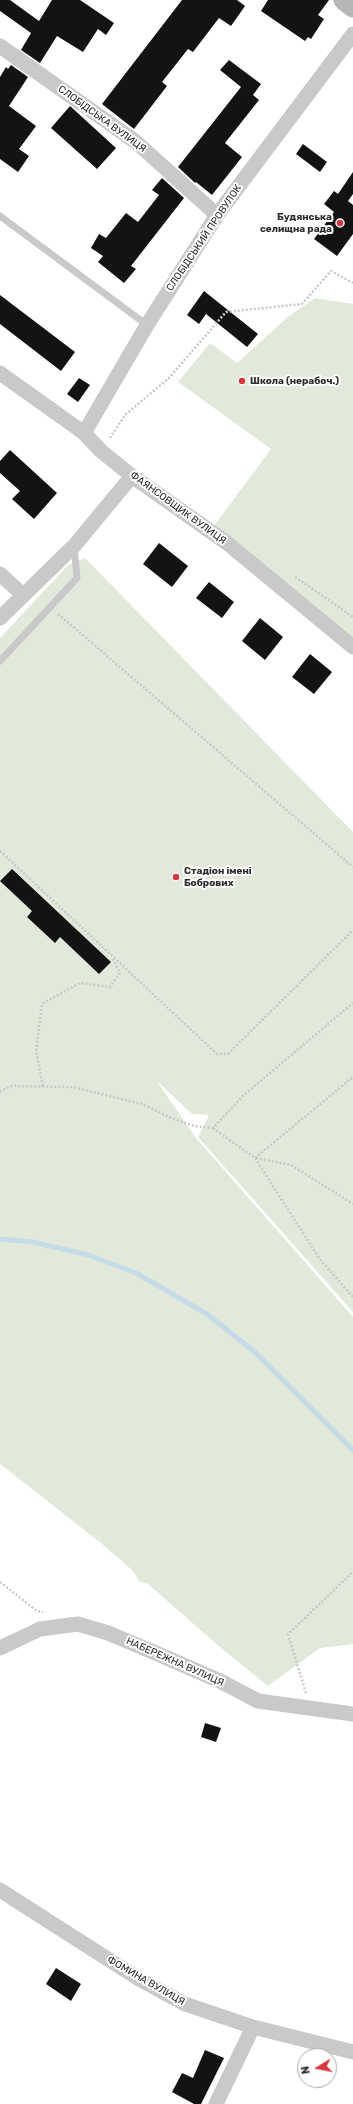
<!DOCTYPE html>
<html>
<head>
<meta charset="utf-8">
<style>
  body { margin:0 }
  #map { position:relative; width:353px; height:2104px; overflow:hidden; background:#fff; font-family:Rubik,sans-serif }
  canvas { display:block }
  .north { position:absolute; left:297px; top:2048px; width:40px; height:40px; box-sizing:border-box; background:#fff; border:1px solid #ababab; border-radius:50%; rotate:260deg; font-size:11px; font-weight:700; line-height:16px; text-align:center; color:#2c2c2c }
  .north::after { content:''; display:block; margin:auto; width:14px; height:18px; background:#da363f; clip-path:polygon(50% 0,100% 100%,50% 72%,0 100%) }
</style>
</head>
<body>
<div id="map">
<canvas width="353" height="2104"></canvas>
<div class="north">N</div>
</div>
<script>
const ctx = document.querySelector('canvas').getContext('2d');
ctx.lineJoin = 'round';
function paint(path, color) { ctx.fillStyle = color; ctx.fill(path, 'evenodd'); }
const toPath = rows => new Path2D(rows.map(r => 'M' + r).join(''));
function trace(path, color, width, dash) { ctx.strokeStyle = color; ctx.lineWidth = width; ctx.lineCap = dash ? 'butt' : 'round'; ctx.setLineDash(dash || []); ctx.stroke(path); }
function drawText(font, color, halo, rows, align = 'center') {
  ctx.font = font + ' Rubik,sans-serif'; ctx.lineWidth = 4; ctx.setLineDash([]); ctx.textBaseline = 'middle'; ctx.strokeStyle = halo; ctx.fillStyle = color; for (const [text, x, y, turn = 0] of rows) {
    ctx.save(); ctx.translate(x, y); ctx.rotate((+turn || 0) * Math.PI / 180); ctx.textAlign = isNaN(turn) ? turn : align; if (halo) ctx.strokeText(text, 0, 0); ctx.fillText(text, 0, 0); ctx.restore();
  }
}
const green = toPath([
  [315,298,353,304,353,645,213,527,271,449,178,382,210,343,237,363,289,316],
  [85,558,353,832,353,1312,198,1137,209,1115,192,1114,156,1080,196,1138,353,1317,353,1644,320,1648,268,1686,221,1648,148,1584,139,1581,133,1571,101,1543,0,1464,0,638,68,565]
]);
const stream = toPath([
  [0,1239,33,1242,88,1255,136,1273,207,1314,256,1353,353,1450]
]);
const building = toPath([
  [0,0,10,0,39,21,52,0,80,0,114,23,106,35,98,29,83,52,57,36,40,63,21,50,31,33,0,11],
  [182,0,237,0,245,6,231,26,219,18,193,52,188,49,162,82,167,86,134,129,102,104],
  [268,0,329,0,318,15,324,19,311,39,308,37,305,41,261,11],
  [229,60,261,84,253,95,259,100,225,143,242,157,212,195,196,182,195,183,178,167,241,87,220,70],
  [11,65,28,77,9,106,36,126,19,149,29,156,18,172,0,159,0,77,6,67,8,69],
  [70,106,116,148,97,169,51,128],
  [303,144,327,162,320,172,296,154],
  [353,172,353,194,348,201,353,205,353,234,337,256,314,239,334,212,324,204,334,191,338,194],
  [162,178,184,198,131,266,136,269,124,283,98,262,103,256,91,248,99,234,106,238,126,213,138,222,159,195,152,190],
  [204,291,258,334,247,347,206,314,199,324,187,315],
  [0,295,75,352,61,371,0,324],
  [79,378,90,385,78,402,67,394],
  [10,450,57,493,34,519,12,499,20,491,0,473,0,461],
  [159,543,188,566,172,587,143,564],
  [209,582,234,602,222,618,196,598],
  [260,618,283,637,265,660,242,641],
  [310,654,332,672,314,694,292,677],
  [12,869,111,962,99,974,60,937,55,943,27,917,32,911,0,881],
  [205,1723,221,1728,216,1742,201,1737],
  [56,1968,81,1984,71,2001,46,1984],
  [205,2050,224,2058,201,2104,194,2104,172,2092,182,2073,193,2078]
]);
const path = toPath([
  [110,438,125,415,169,378,226,312,302,304,331,271,353,283],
  [295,577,353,617],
  [58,614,353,867],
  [0,851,217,1054,228,1054,353,930],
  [43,1086,36,1051,42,1004,80,983,110,987,120,973,113,959],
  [0,1092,10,1086,73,1087,142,1104,171,1118,194,1126,213,1128,244,1095,353,1003],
  [213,1128,255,1158,319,1258,353,1297],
  [255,1158,353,1077],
  [256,1158,291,1165,353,1204],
  [0,1582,37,1611,43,1612],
  [306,1693,288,1634,353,1572]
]);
const lane = toPath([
  [0,216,147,325],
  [0,661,77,578,74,546]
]);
const street = toPath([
  [0,46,136,142,217,215],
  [0,373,84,433,101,451,132,476,227,543,353,647],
  [84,433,147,325,217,215,353,34],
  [0,574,22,594],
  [0,618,74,546,132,476],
  [0,1648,40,1629,78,1624,108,1633,158,1654,220,1681,258,1701,353,1714],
  [0,1890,139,1979,185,2004,253,2027,353,2052],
  [216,2104,253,2027]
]);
const secondary = toPath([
  [344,0,353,7]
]);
const markers = [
  [340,223,4,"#da363f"],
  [242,381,4,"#da363f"],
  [176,877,4,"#da363f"]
];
const streetNames = [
  ["СЛОБІДСЬКА ВУЛИЦЯ",102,119,36],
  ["СЛОБІДСЬКИЙ ПРОВУЛОК",204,238,-56],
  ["ФАЯНСОВЩИК ВУЛИЦЯ",178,508,36],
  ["НАБЕРЕЖНА ВУЛИЦЯ",175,1662,24],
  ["ФОМИНА ВУЛИЦЯ",146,1981,30]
];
const poiNames = [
  ["Будянська",332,217,"right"],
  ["селищна рада",332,229,"right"],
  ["Школа (нерабоч.)",250,381],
  ["Стадіон імені",184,871],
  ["Бобрових",184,883]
];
paint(green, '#e2e9da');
trace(stream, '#c6dae8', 5);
paint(building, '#131313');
trace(path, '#c9c9c9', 2.5, [2, 2]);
trace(lane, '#c9c9c9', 7);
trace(street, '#c9c9c9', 15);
trace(secondary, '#b6b6b6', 21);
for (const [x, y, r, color] of markers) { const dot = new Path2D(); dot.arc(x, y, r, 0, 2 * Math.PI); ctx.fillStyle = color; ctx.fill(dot); trace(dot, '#fff', 1.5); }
drawText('10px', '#2c2c2c', '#fff', streetNames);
drawText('bold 10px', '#2c2c2c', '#fff', poiNames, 'left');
</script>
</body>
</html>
